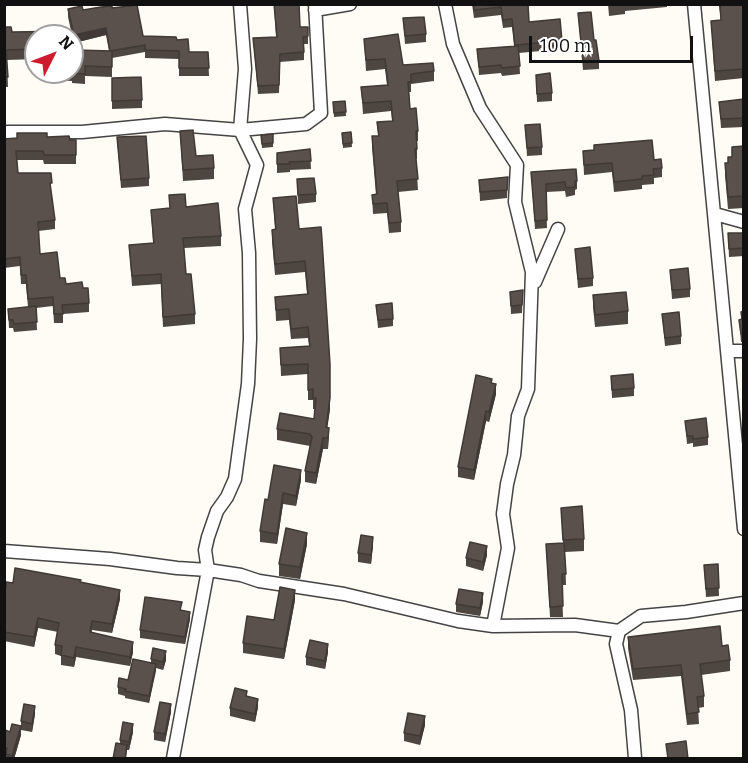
<!DOCTYPE html>
<html>
<head>
<meta charset="utf-8">
<style>
  body { margin:0 }
  #map { position:relative; width:748px; height:763px; overflow:hidden; background:#fffcf5; font-family:Bitter,serif }
  canvas { display:block }
  .frame { position:absolute; inset:0; border:6px solid #111; pointer-events:none }
  .north { position:absolute; left:24px; top:24px; width:60px; height:60px; box-sizing:border-box; background:#fff; border:2px solid #a0a0a0; border-radius:50%; rotate:48deg; font-size:16px; font-weight:700; line-height:24px; text-align:center; color:#111 }
  .north::after { content:''; display:block; margin:auto; width:21px; height:27px; background:#cf1b2e; clip-path:polygon(50% 0,100% 100%,50% 72%,0 100%) }
  .scale { position:absolute; left:529px; top:36px; width:164px; height:27px; box-sizing:border-box; border:3px solid #111; border-top:0; padding-left:8px; font-size:18px; line-height:21px; white-space:nowrap; color:#111; -webkit-text-stroke:4px #fff; paint-order:stroke }
</style>
</head>
<body>
<div id="map">
<canvas width="748" height="763"></canvas>
<div class="frame"></div>
<div class="north">N</div>
<div class="scale">100 m</div>
</div>
<script>
const ctx = document.querySelector('canvas').getContext('2d');
ctx.lineJoin = 'round';
const toPath = rows => new Path2D(rows.map(r => 'M' + r).join(''));
function trace(path, color, width, dash) { ctx.strokeStyle = color; ctx.lineWidth = width; ctx.lineCap = dash ? 'butt' : 'round'; ctx.setLineDash(dash || []); ctx.stroke(path); }
function paint(path, color) { ctx.fillStyle = color; ctx.fill(path, 'evenodd'); }
const street = toPath([
  [445,4,453,44,480,108,517,165,515,202,532,272,528,389,518,416,514,455,507,484,503,514,508,548,493,626],
  [694,4,744,529],
  [315,10,350,4],
  [4,132,82,132,165,124,240,130,306,124,321,113,315,4],
  [715,214,744,222],
  [535,282,558,229],
  [728,351,744,351],
  [4,551,110,559,177,568,208,570,241,575,259,581,344,594,458,621,493,626,575,625,619,631],
  [173,758,208,570,205,550,208,537,217,511,227,497,235,479,248,384,250,339,249,253,245,209,257,165,240,130,245,69,240,4],
  [635,758,631,710,616,644,619,631,641,616,686,612,744,603]
]);
const wall = toPath([
  [274,4,300,27,308,36,308,44,304,44,304,60,280,62,279,93,258,94,253,38,276,37],
  [472,4,528,4,529,22,562,41,562,49,519,53,520,74,502,76,501,73,479,75,477,49,514,46,512,27,503,28,501,15,474,18],
  [608,4,667,4,667,7,625,11,625,14,609,16],
  [714,4,744,4,744,78,715,81,711,21,721,21,719,6,714,6],
  [112,8,143,36,177,40,189,52,208,52,209,76,179,76,179,59,145,58,145,52,112,58,112,77,85,76,85,84,72,83,72,81,48,80,48,72,72,72,36,36,36,59,7,60,8,87,4,87,4,27,12,32,71,31,68,17,68,9,83,10],
  [106,35,109,51,75,50,74,43],
  [578,13,594,40,599,61,599,69,583,70],
  [403,18,426,34,426,42,405,44],
  [364,39,403,65,434,71,434,81,411,84,411,92,409,92,410,109,418,131,418,141,417,141,417,159,416,159,418,190,398,192,401,222,401,232,389,233,387,213,373,214,372,195,376,195,372,147,372,136,378,136,377,122,392,121,391,111,363,114,361,87,387,85,385,69,366,71],
  [536,75,552,93,552,101,537,102],
  [112,78,142,100,142,108,112,109],
  [744,99,744,127,721,128,719,102],
  [345,101,346,116,334,117,333,102],
  [525,125,542,147,542,155,527,156],
  [180,131,196,156,214,168,214,179,183,181],
  [351,132,352,147,343,148,342,133],
  [273,134,273,147,262,148,261,135],
  [47,137,76,140,76,164,44,164,43,160,17,160,18,173,51,173,51,192,55,220,55,229,38,231,40,254,66,284,83,288,89,303,89,312,63,314,63,323,54,323,53,306,36,308,37,330,14,332,13,328,9,328,8,309,28,307,26,284,21,284,20,266,4,268,4,139],
  [117,137,149,178,149,186,121,188],
  [594,145,654,160,662,168,662,177,654,178,654,184,642,185,642,189,614,192,612,172,584,175,583,151,594,150],
  [744,146,744,208,728,209,725,175,725,163,728,163,732,157,732,147],
  [310,149,311,169,290,170,290,172,277,173,277,153],
  [531,172,577,181,577,189,575,190,575,195,566,197,565,191,546,192,547,228,535,229],
  [508,177,507,198,480,201,479,180],
  [297,179,316,194,316,202,298,204],
  [169,195,186,207,221,236,221,246,184,248,186,274,195,314,195,324,163,327,161,284,132,286,129,245,153,243,151,210,170,208],
  [273,198,299,229,321,227,330,409,327,427,329,439,328,449,323,449,316,484,305,482,305,471,310,446,277,440,277,429,314,419,315,409,313,409,313,400,308,400,308,374,281,376,280,348,309,346,308,338,291,339,289,320,276,321,275,297,307,294,305,272,275,275,272,241,272,230,275,230],
  [728,233,744,233,744,256,729,257],
  [575,249,593,278,593,286,578,288],
  [670,270,690,289,690,297,672,299],
  [523,290,522,313,511,314,510,292],
  [593,295,628,311,628,324,595,327,593,307],
  [376,305,393,319,393,326,378,328],
  [744,311,744,342,741,342,739,320,741,319,741,312],
  [662,314,681,336,681,344,665,346],
  [611,376,634,388,634,396,612,398],
  [492,383,496,394,489,422,486,421,474,480,458,477,458,467],
  [685,421,708,437,708,445,693,447,693,443,687,444],
  [301,480,296,506,283,504,277,544,260,542,260,531,268,500],
  [561,508,584,539,584,551,565,552,566,585,562,585,563,617,550,617,546,544,563,543],
  [307,544,300,579,279,576,279,564],
  [373,545,371,564,358,562,358,553],
  [487,555,483,571,466,566,466,558],
  [718,564,719,596,706,597,704,565],
  [81,582,120,599,112,633,92,630,92,633,133,652,130,666,76,657,74,667,61,665,61,656,55,654,55,645,58,632,38,628,34,647,4,641,4,588,13,583],
  [295,600,284,659,243,653,243,643,274,620],
  [483,602,480,616,456,612,456,604],
  [181,610,190,619,185,644,140,638,140,630],
  [628,637,722,646,730,660,730,671,701,675,704,696,704,707,698,708,699,724,687,725,681,676,633,680,628,648],
  [328,652,325,669,306,665,306,657],
  [151,659,166,660,163,670,156,668,149,703,125,698,125,696,118,694,118,687,151,663],
  [258,707,255,722,230,716,230,708],
  [171,712,165,742,154,740,154,732],
  [35,714,32,732,21,730,21,735,14,759,6,759,6,757,4,757,5,730,10,732,21,726,21,721],
  [425,725,420,745,404,741,404,733],
  [133,732,129,750,127,750,126,759,113,759,120,744,120,740]
]);
const shadedWall = toPath([
  [106,28,106,35,74,43,74,35],
  [330,364,330,409,326,438,326,427],
  [496,384,496,394,489,422,489,412],
  [486,411,486,421,474,480,474,470],
  [323,438,323,449,316,484,316,473],
  [301,470,301,480,296,506,296,496],
  [283,493,283,504,277,544,277,534],
  [307,533,307,544,300,579,300,567],
  [373,537,373,545,371,564,371,555],
  [487,546,487,555,483,571,483,562],
  [120,590,120,599,112,633,112,624],
  [295,590,295,600,284,659,284,649],
  [483,593,483,602,480,616,480,608],
  [190,612,190,619,185,644,185,637],
  [38,618,38,628,34,647,34,637],
  [133,642,133,652,130,666,130,657],
  [328,644,328,652,325,669,325,661],
  [76,647,76,657,74,667,74,658],
  [166,651,166,660,163,670,163,662],
  [156,664,156,671,149,703,149,696],
  [258,699,258,707,255,722,255,714],
  [171,704,171,712,165,742,165,734],
  [35,706,35,714,32,732,32,724],
  [425,716,425,725,420,745,420,736],
  [133,724,133,732,129,750,129,742],
  [21,726,21,735,14,759,12,759]
]);
const building = toPath([
  [274,4,299,4,300,27,308,27,308,36,303,37,304,52,280,54,279,85,258,86,253,38,277,37,274,4],
  [474,4,528,4,529,22,560,19,562,41,515,45,512,19,503,20,501,7,474,10,474,4],
  [720,4,744,4,744,69,715,71,711,21,721,20,720,4],
  [137,5,143,36,176,37,177,40,188,39,189,52,208,52,209,68,179,68,179,51,145,50,145,45,110,51,106,28,74,35,68,9,82,6,83,10,101,7,112,6,112,8,137,5],
  [591,12,594,40,596,40,599,61,583,62,578,13,591,12],
  [424,17,426,34,405,36,403,18,424,17],
  [4,27,11,27,12,32,73,31,75,50,112,51,112,67,85,66,85,74,72,73,72,36,36,36,36,49,6,50,8,77,4,77,4,27],
  [398,34,403,65,433,63,434,71,411,74,411,82,408,82,410,109,416,108,418,131,416,131,417,149,415,149,418,179,397,181,401,222,389,223,387,203,373,204,372,195,377,194,372,136,379,136,377,122,393,121,391,101,363,103,361,87,388,85,385,59,366,60,364,39,398,34],
  [518,46,520,66,502,68,501,65,479,67,477,49,518,46],
  [550,73,552,93,537,94,536,75,550,73],
  [141,77,142,100,112,101,112,78,141,77],
  [744,99,744,118,721,119,719,102,744,99],
  [345,101,346,112,334,113,333,102,345,101],
  [540,124,542,147,527,148,525,125,540,124],
  [193,130,196,156,213,155,214,168,183,170,180,131,193,130],
  [351,132,352,143,343,144,342,133,351,132],
  [17,133,47,133,47,137,69,136,70,140,76,140,76,155,44,155,43,151,16,151,18,173,51,173,52,183,50,183,55,220,38,222,40,254,57,252,60,278,65,278,66,284,82,282,83,288,88,288,89,303,62,305,63,314,54,314,53,297,28,299,26,275,21,275,20,257,4,259,4,139,17,138,17,133],
  [273,134,273,143,262,144,261,135,273,134],
  [146,136,149,178,121,180,117,137,146,136],
  [652,140,654,160,661,159,662,168,653,169,654,175,642,176,642,179,614,182,612,163,584,165,583,151,594,150,594,145,652,140],
  [744,146,744,196,728,197,725,163,728,163,728,157,732,157,732,147,744,146],
  [310,149,311,161,289,162,290,164,277,164,277,153,310,149],
  [576,169,577,181,575,181,575,187,566,188,565,182,546,184,547,220,535,221,531,172,576,169],
  [508,177,507,190,480,192,479,180,508,177],
  [314,178,316,194,298,195,297,179,314,178],
  [185,194,186,207,218,203,221,236,183,238,186,274,191,274,195,314,163,317,161,274,132,276,129,245,154,243,151,210,170,208,169,195,185,194],
  [296,196,299,229,321,227,322,240,330,364,330,398,326,427,329,428,328,438,323,438,316,473,305,471,312,437,310,434,277,429,280,413,314,419,316,398,313,398,313,389,308,390,308,364,281,365,280,348,310,346,308,327,291,329,289,309,276,310,275,297,308,294,305,261,275,264,272,230,276,229,273,198,296,196],
  [728,233,744,233,744,248,729,249,728,233],
  [590,247,593,278,578,279,575,249,590,247],
  [688,268,690,289,672,290,670,270,688,268],
  [523,290,522,305,511,306,510,292,523,290],
  [626,292,628,311,595,315,593,295,626,292],
  [392,303,393,319,378,320,376,305,392,303],
  [36,306,37,322,14,324,13,320,9,320,8,309,36,306],
  [744,311,744,334,741,334,739,320,742,319,741,312,744,311],
  [679,312,681,336,665,338,662,314,679,312],
  [633,374,634,388,612,390,611,376,633,374],
  [476,375,492,379,491,383,496,384,489,412,486,411,474,470,458,467,476,375],
  [706,418,708,437,693,439,693,436,687,436,685,421,706,418],
  [274,465,301,470,296,496,283,493,277,534,260,531,265,499,268,500,274,465],
  [582,506,584,539,563,540,561,508,582,506],
  [286,528,307,533,300,567,279,564,286,528],
  [361,535,373,537,371,555,358,553,361,535],
  [470,542,487,546,483,562,466,558,470,542],
  [564,543,566,574,562,574,563,606,550,607,546,544,564,543],
  [718,564,719,588,706,589,704,565,718,564],
  [15,568,81,580,80,582,120,590,112,624,92,621,90,632,133,642,130,657,76,647,74,658,61,655,62,646,55,645,59,623,38,618,34,637,4,632,4,588,6,588,6,582,13,583,15,568],
  [280,587,295,590,284,649,243,643,247,616,274,620,280,587],
  [459,589,483,593,480,608,456,604,459,589],
  [145,597,182,602,180,610,190,612,185,637,140,630,145,597],
  [720,626,722,646,728,645,730,660,700,664,704,696,697,697,699,712,687,714,681,665,633,669,628,637,720,626],
  [310,640,328,644,325,661,306,657,310,640],
  [153,648,166,651,163,662,151,659,153,648],
  [133,659,156,664,149,696,125,691,126,689,118,687,119,678,128,680,133,659],
  [235,688,247,691,246,696,258,699,255,714,230,708,235,688],
  [160,702,171,704,165,734,154,732,160,702],
  [24,704,35,706,32,724,21,721,24,704],
  [408,713,425,716,420,736,404,733,408,713],
  [123,722,133,724,129,742,120,740,123,722],
  [12,724,21,726,12,756,6,754,7,748,4,748,5,730,10,732,12,724],
  [686,741,688,759,668,759,666,744,686,741],
  [116,743,127,745,125,759,113,759,116,743]
]);
trace(street, '#444', 15);
trace(street, '#fff', 12);
paint(wall, '#4e4641');
paint(shadedWall, '#403935');
paint(building, '#5b514c');
trace(building, '#403935', 1.5);
</script>
</body>
</html>
